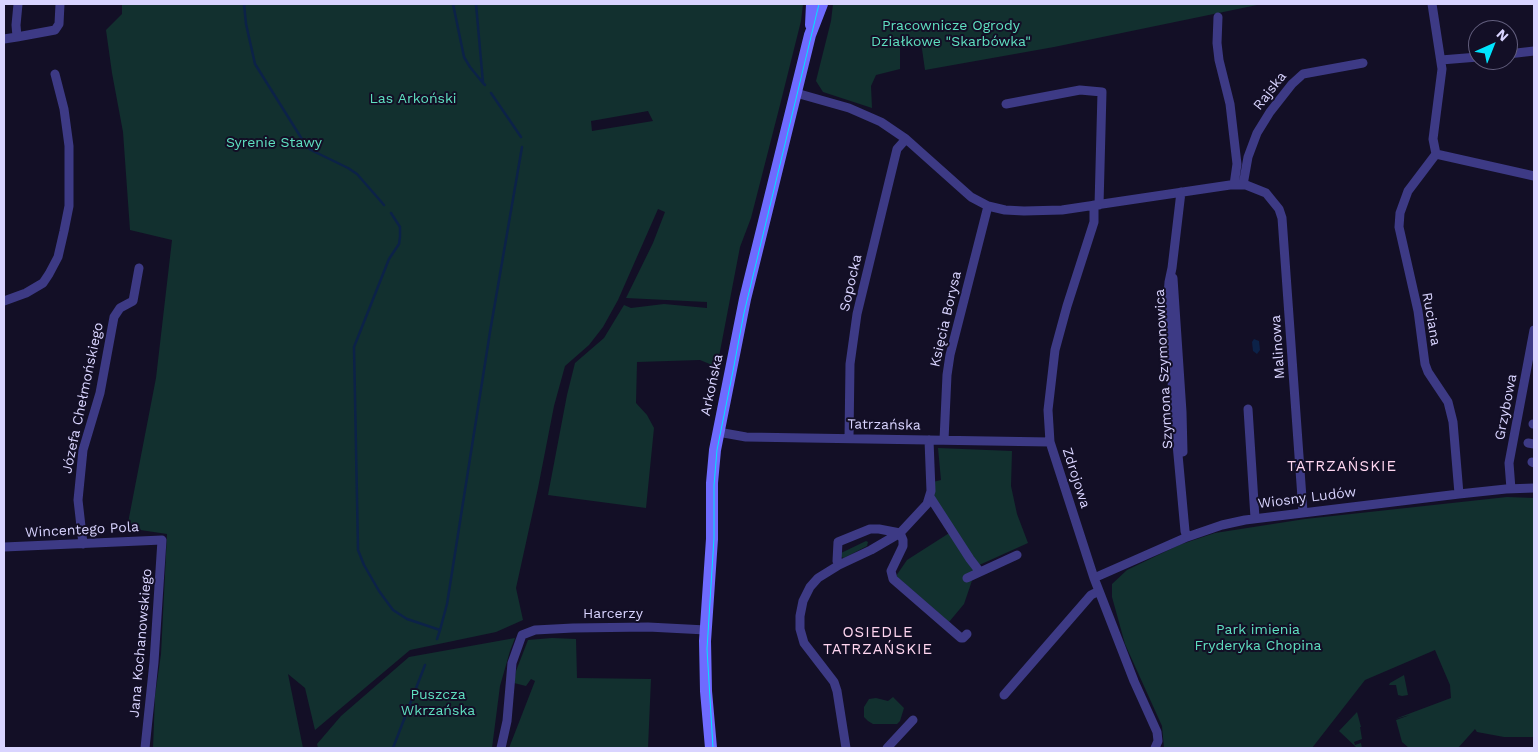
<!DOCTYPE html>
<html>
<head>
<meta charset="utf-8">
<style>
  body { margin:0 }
  #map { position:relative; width:1538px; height:752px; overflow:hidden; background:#130f26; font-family:"Work Sans",sans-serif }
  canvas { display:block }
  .frame { position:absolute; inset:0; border:5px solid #d9d4ff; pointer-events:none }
  .north { position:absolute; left:1468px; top:20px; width:50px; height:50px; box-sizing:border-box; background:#130f26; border:1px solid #625e7d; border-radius:50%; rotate:44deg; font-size:14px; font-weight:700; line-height:20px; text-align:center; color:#d9d4ff }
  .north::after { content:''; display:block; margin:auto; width:18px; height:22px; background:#00e5ff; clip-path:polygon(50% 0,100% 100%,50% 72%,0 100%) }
</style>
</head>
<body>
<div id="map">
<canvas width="1538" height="752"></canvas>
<div class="frame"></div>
<div class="north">N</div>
</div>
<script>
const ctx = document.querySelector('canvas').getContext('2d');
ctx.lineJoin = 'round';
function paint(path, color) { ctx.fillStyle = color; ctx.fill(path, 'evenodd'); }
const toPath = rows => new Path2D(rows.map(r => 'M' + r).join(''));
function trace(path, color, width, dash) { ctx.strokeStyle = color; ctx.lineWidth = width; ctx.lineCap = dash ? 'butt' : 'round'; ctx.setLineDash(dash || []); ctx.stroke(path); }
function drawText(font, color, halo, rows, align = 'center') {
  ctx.font = font + ' "Work Sans",sans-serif'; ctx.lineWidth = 4; ctx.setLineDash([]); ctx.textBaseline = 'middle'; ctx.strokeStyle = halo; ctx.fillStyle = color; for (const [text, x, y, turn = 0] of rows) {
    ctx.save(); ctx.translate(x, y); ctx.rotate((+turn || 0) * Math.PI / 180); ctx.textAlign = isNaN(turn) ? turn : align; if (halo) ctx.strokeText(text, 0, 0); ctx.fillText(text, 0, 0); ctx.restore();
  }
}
const green = toPath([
  [122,4,803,4,801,21,780,105,751,218,740,247,717,367,700,360,637,362,636,403,647,415,654,428,646,508,548,495,567,395,575,363,604,338,624,305,631,308,664,304,707,308,707,302,626,298,653,243,665,212,658,209,618,300,603,327,589,345,565,366,554,406,538,488,516,588,523,620,496,632,410,650,315,730,305,688,288,674,303,748,153,748,155,696,161,654,167,534,127,528,156,378,172,240,130,230,123,132,112,73,106,30,122,14],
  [648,111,653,121,592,131,591,121],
  [833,4,1262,4,1054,47,925,70,921,42,900,42,900,69,876,75,871,86,872,108,823,92,816,81,831,21],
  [938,448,1012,451,1011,486,1017,514,1028,543,977,566,964,604,949,622,896,576,907,560,954,530,933,496,933,482,941,480],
  [1507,497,1534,498,1534,737,1504,737,1477,732,1475,729,1458,748,1409,748,1402,742,1396,720,1410,715,1395,719,1451,698,1450,685,1435,650,1365,680,1312,748,1164,748,1162,726,1125,644,1112,597,1112,584,1127,570,1179,545,1215,533,1305,519],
  [866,541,868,542,867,546,844,558,841,557,841,553],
  [515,638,510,651,500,686,492,748,318,748,317,744,341,716,409,657],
  [552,638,576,639,577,678,651,679,648,748,509,748,535,681,531,679,526,686,514,683,516,671,528,640],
  [1404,675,1408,695,1402,696,1398,695,1396,685,1389,685,1390,683],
  [893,697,904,708,900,721,897,724,873,724,868,721,864,717,864,707,869,699,876,698,888,701],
  [1357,712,1361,727,1360,727,1362,739,1354,742,1355,745,1361,743,1362,748,1357,748,1339,731]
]);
const water = toPath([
  [1254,339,1259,341,1260,350,1257,354,1253,351,1252,342]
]);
const stream = toPath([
  [244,4,246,24,255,64,305,144,311,150,348,168,357,174,384,205],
  [453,4,464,57,470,67,483,83],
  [476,4,483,83,485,85],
  [491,93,521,137],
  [391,213,400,227,400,237,399,244,389,259,354,347,358,550,364,565,379,591,393,610,407,619,440,630,437,639],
  [440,630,447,604,490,332,522,147],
  [393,748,425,665]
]);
const street = toPath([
  [1432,4,1442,69,1433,139,1436,154],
  [1218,17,1217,43,1219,60,1230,104,1237,164,1234,185],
  [17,37,55,30,59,24,60,4],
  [4,39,17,37,16,25,18,4],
  [1508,54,1534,51],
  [1441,60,1478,57],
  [796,93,849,108,881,122,906,139,971,197,988,206,1005,210,1024,211,1062,210,1230,185,1246,185,1266,193,1279,209,1282,218,1303,512],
  [1006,104,1080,90,1102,92,1099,205],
  [1436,154,1408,191,1400,213,1399,227,1418,311,1425,364,1428,372,1448,402,1453,422,1459,494],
  [1436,154,1534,176],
  [1243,185,1248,157,1257,133,1270,112,1292,84,1303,74,1363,63],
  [1181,192,1172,268,1169,282,1167,309,1174,411,1185,531,1187,537],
  [1094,205,1094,222,1067,306,1055,350,1048,410,1050,442,1094,578,1134,681,1157,732,1158,741,1155,748],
  [1173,278,1182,412,1183,452],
  [4,301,26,293,43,283,49,274,58,257,64,231,69,206,69,146,64,109,55,74],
  [1248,409,1255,518],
  [1533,424,1534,424],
  [718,432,746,437,1050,442],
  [849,438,850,364,857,314,897,149,906,139],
  [944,440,947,375,950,355,988,206],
  [1528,443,1534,444],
  [1532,462,1534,463],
  [1511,489,1509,463,1534,330],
  [930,497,970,559,980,572,1017,555],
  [83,544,78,500,83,450,100,393,114,317,120,308,133,301,139,268],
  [4,547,162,540,154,662,145,748],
  [839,565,837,561,838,542,870,529,879,529,900,533,927,504,931,491,929,440],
  [967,578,980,572],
  [1094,578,1187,537,1222,525,1245,520,1459,494,1506,489,1534,488],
  [1004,695,1091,595,1099,591],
  [501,748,507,721,512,663,522,635,535,630,573,628,648,627,706,630],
  [846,748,837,691,834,682,804,643,800,629,800,616,803,601,810,587,818,578,839,565,871,550,900,533,903,540,903,546,891,571,893,579,961,638,963,638,967,634],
  [887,748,913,720]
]);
const secondary = toPath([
  [811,25,812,4],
  [711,748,706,691,705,641,712,539,712,483,715,450,745,299,810,35,822,4]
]);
const tram = toPath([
  [713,748,707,649,714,538,714,485,717,450,733,371,744,313,819,4]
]);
const parkNames = [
  ["Pracownicze Ogrody",951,26],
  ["Działkowe \"Skarbówka\"",951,42],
  ["Las Arkoński",413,99],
  ["Syrenie Stawy",274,143],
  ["Park imienia",1258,630],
  ["Fryderyka Chopina",1258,646],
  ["Puszcza",438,695],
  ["Wkrzańska",438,711]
];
const streetNames = [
  ["Rajska",1270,91,-52],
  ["Sopocka",851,283,-77],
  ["Księcia Borysa",946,319,-77],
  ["Ruciana",1431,319,80],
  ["Malinowa",1278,347,-94],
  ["Szymona Szymonowica",1164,369,-93],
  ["Arkońska",712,385,-78],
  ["Józefa Chełmońskiego",83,398,-78],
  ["Grzybowa",1506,407,-79],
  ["Tatrzańska",884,425,1],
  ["Zdrojowa",1076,478,72],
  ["Wiosny Ludów",1307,498,-7],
  ["Wincentego Pola",82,530,-3],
  ["Harcerzy",613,614],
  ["Jana Kochanowskiego",141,643,-85]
];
const neighbourhoodNames = [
  ["TATRZAŃSKIE",1342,467],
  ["OSIEDLE",878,633],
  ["TATRZAŃSKIE",878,650]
];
paint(green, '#12302f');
paint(water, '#0c2248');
trace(stream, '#0c2248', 2.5);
trace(street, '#3d3a85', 9);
trace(secondary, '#6f6bff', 12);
trace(tram, '#00e5ff', 1);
drawText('14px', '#5fe0c0', '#130f26', parkNames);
drawText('14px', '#d9d4ff', '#130f26', streetNames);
ctx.letterSpacing = '1px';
drawText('15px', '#ffd6f0', '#130f26', neighbourhoodNames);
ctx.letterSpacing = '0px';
</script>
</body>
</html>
